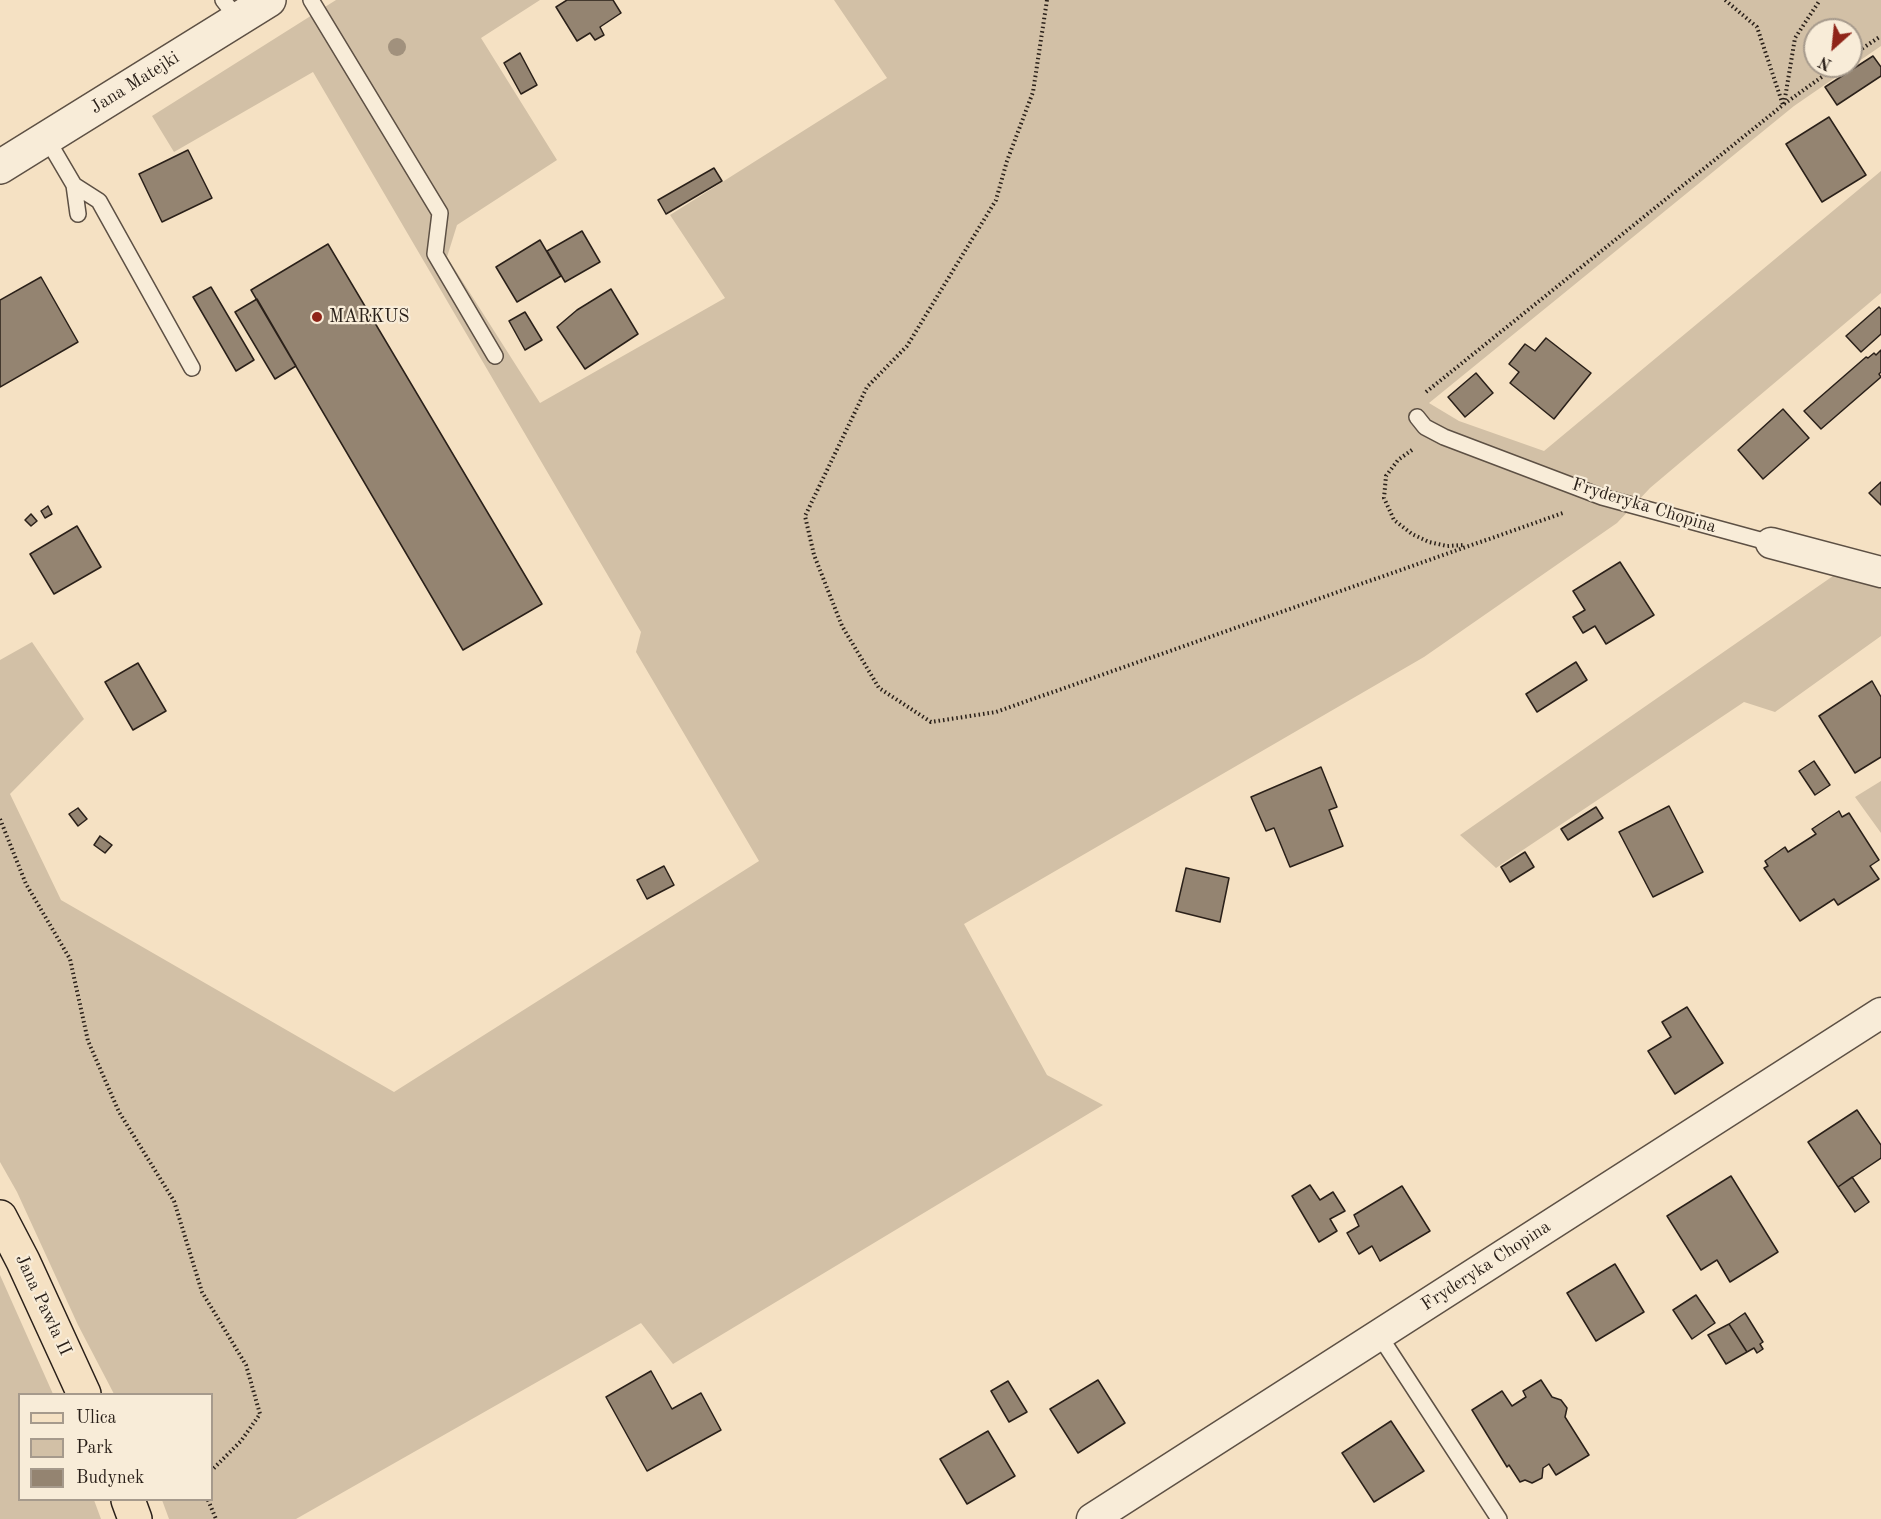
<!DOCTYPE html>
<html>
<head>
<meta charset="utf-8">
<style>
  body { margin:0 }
  #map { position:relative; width:1881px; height:1519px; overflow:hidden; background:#f5e1c3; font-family:"Old Standard TT",serif }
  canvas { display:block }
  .legend { position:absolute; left:18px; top:1393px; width:195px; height:108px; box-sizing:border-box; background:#f8ecd8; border:2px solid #a69a8c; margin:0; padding:8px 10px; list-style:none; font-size:18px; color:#2a2019 }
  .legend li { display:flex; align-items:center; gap:12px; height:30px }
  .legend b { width:30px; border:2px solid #a69a8c }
  .north { position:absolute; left:1803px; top:18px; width:60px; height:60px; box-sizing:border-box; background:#f8ecd8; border:2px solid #a69a8c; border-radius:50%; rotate:207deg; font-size:16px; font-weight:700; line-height:24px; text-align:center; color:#2a2019 }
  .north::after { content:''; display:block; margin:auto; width:21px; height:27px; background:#8f2418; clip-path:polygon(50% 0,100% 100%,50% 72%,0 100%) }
</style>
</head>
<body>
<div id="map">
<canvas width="1881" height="1519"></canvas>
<ul class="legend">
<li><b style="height:8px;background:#f5e1c3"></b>Ulica</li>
<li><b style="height:16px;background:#d2c0a6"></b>Park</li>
<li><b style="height:16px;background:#948471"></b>Budynek</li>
</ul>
<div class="north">N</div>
</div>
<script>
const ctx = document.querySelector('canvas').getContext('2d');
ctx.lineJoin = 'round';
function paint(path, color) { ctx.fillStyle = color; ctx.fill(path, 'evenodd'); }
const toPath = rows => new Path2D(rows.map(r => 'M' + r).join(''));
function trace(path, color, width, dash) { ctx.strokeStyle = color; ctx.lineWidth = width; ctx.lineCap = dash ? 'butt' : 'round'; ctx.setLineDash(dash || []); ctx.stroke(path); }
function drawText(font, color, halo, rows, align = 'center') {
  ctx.font = font + ' "Old Standard TT",serif'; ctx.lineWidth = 4.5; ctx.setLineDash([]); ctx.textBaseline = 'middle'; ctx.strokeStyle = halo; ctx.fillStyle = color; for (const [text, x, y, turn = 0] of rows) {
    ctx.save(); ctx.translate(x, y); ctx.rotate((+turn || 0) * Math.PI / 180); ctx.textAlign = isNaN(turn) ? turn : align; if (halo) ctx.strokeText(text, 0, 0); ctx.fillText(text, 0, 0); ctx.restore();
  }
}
const green = toPath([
  [336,0,540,0,481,38,557,160,457,225,447,257,540,403,725,298,670,215,887,78,834,0,1881,0,1881,46,1794,106,1429,403,1459,421,1544,451,1881,171,1881,293,1650,488,1617,523,1424,657,964,924,1047,1075,1103,1105,673,1364,641,1323,296,1519,169,1519,162,1500,212,1500,212,1394,114,1394,78,1325,17,1192,0,1162,0,660,32,642,84,719,10,794,61,900,394,1092,759,861,636,652,641,632,313,72,174,152,152,116],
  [1815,30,1851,30,1851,66,1815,66],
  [1833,576,1881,586,1881,636,1775,712,1744,702,1496,868,1460,835],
  [1881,781,1881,833,1855,797],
  [0,1275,53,1394,20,1394,20,1500,94,1500,101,1519,0,1519]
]);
const building = toPath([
  [567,0,613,0,621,13,600,27,604,35,595,40,590,33,577,41,556,7,567,0],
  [520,53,537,85,521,94,504,63,520,53],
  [1873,56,1881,67,1881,76,1837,105,1825,87,1873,56],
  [1829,117,1866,175,1822,202,1786,144,1829,117],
  [188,150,212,198,162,222,139,174,188,150],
  [714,168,722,181,666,214,658,200,714,168],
  [582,231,600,262,565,282,547,251,582,231],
  [540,240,561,276,517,302,496,267,540,240],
  [328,244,542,604,463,650,251,290,328,244],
  [41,277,78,342,0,387,0,300,41,277],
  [211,287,254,360,236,371,193,297,211,287],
  [611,289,638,334,585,369,557,327,577,310,611,289],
  [257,299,296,366,275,379,235,312,257,299],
  [1879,307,1881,309,1881,334,1861,352,1846,336,1879,307],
  [525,312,542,340,525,350,509,321,525,312],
  [1546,338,1591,373,1554,419,1510,383,1519,372,1509,364,1525,344,1535,351,1546,338],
  [1881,350,1881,372,1879,374,1881,377,1821,429,1804,411,1866,357,1868,358,1874,353,1876,355,1881,350],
  [1476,373,1493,393,1465,417,1448,397,1476,373],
  [1783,409,1809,438,1763,479,1738,450,1783,409],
  [1881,482,1881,505,1869,493,1881,482],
  [48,506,52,514,45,518,41,511,48,506],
  [31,514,37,521,31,526,25,520,31,514],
  [77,526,101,567,54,594,30,554,77,526],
  [1620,562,1654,615,1606,644,1595,626,1583,633,1573,617,1585,610,1573,591,1620,562],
  [1576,662,1587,680,1537,712,1526,694,1576,662],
  [138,663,166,711,133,730,105,682,138,663],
  [1872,681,1881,697,1881,757,1855,773,1819,716,1872,681],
  [1814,761,1830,785,1815,795,1799,771,1814,761],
  [1321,767,1337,807,1329,810,1343,846,1290,867,1274,828,1266,831,1251,797,1321,767],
  [1669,806,1703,872,1653,897,1619,832,1669,806],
  [1596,807,1603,818,1568,840,1561,829,1596,807],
  [78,808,87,819,78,826,69,814,78,808],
  [1839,811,1842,817,1849,813,1879,860,1870,866,1879,879,1838,905,1834,899,1800,921,1764,868,1768,866,1765,861,1785,847,1788,852,1816,834,1812,829,1839,811],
  [100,836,112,845,105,853,94,845,100,836],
  [1525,852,1534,867,1510,882,1501,867,1525,852],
  [664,866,674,885,647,899,637,880,664,866],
  [1186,868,1229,878,1220,922,1176,911,1186,868],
  [1687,1007,1723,1063,1675,1094,1648,1051,1671,1037,1662,1022,1687,1007],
  [1857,1110,1881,1145,1881,1158,1838,1187,1808,1142,1857,1110],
  [1731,1176,1778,1252,1730,1282,1717,1260,1701,1270,1667,1216,1731,1176],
  [1852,1177,1869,1202,1855,1212,1838,1187,1852,1177],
  [1310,1185,1320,1200,1333,1192,1345,1211,1330,1219,1337,1231,1319,1242,1292,1196,1310,1185],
  [1402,1186,1430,1231,1380,1261,1372,1246,1359,1254,1347,1233,1359,1226,1354,1215,1402,1186],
  [1615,1264,1644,1312,1596,1341,1567,1293,1615,1264],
  [1696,1295,1715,1323,1692,1339,1673,1310,1696,1295],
  [1745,1313,1763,1342,1760,1344,1763,1349,1757,1353,1754,1348,1747,1352,1729,1324,1745,1313],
  [1729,1324,1747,1352,1726,1364,1708,1335,1729,1324],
  [651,1371,672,1409,701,1393,721,1430,647,1471,606,1397,651,1371],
  [1098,1380,1125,1423,1078,1453,1050,1409,1098,1380],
  [1541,1380,1552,1397,1561,1400,1567,1408,1565,1417,1589,1455,1556,1475,1549,1464,1543,1468,1542,1478,1532,1483,1525,1480,1520,1482,1509,1465,1507,1467,1472,1410,1502,1391,1512,1406,1526,1397,1523,1391,1541,1380],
  [1008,1381,1027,1412,1009,1422,991,1391,1008,1381],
  [1391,1421,1424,1471,1374,1502,1342,1453,1391,1421],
  [988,1431,1015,1476,967,1504,940,1459,988,1431]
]);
const path = toPath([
  [1047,0,1033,92,1007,161,996,200,907,346,867,387,805,516,814,555,842,626,879,688,931,722,996,712,1563,513],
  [1851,56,1881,36],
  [1784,104,1795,38,1820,0],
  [1784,104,1837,66],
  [1426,392,1783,105,1757,27,1725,0],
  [1412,450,1398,460,1386,476,1384,498,1394,520,1412,534,1429,542,1447,546,1464,545],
  [0,819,26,884,70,959,88,1041,119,1112,174,1201,202,1292,246,1365,260,1414,241,1441,212,1470],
  [208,1500,216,1519]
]);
const service = toPath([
  [223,0,238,19],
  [311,0,440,213,435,254,495,356],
  [47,139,74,185,78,214],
  [74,185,99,201,192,368],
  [1417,417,1425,427,1444,437,1602,497,1771,543],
  [1379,1335,1499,1519]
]);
const minor = toPath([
  [1771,543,1881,572],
  [1092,1519,1881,1013]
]);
const tertiary = toPath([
  [0,167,269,0]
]);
const primary = toPath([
  [0,1217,23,1261,84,1394],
  [128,1500,135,1519]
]);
const trees = [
  [397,47]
];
const markers = [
  [317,317,6,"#8f2418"]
];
const streetNames = [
  ["Jana Matejki",135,83,-32],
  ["Fryderyka Chopina",1644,506,17],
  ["Fryderyka Chopina",1486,1266,-33],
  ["Jana Pawła II",43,1305,65]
];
const poiNames = [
  ["MARKUS",329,317]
];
paint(green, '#d2c0a6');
paint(building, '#948471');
trace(building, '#2a2019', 1.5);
trace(service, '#5d5044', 18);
trace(minor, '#5d5044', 33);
trace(tertiary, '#5d5044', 36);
trace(primary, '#2a2019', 36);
trace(path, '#2a2019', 4, [1.5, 3]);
trace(service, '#f8ecd8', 15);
trace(minor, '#f8ecd8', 30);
trace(tertiary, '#f8ecd8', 33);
trace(primary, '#f5e1c3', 33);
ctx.fillStyle = '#a1917d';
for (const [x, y] of trees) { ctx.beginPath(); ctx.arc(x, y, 9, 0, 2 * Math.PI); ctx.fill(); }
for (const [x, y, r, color] of markers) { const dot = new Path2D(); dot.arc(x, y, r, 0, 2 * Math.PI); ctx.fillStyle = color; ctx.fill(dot); trace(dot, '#f8ecd8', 2); }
drawText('18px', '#2a2019', '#f8ecd8', streetNames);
drawText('18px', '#2a2019', '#f8ecd8', poiNames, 'left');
</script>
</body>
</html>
